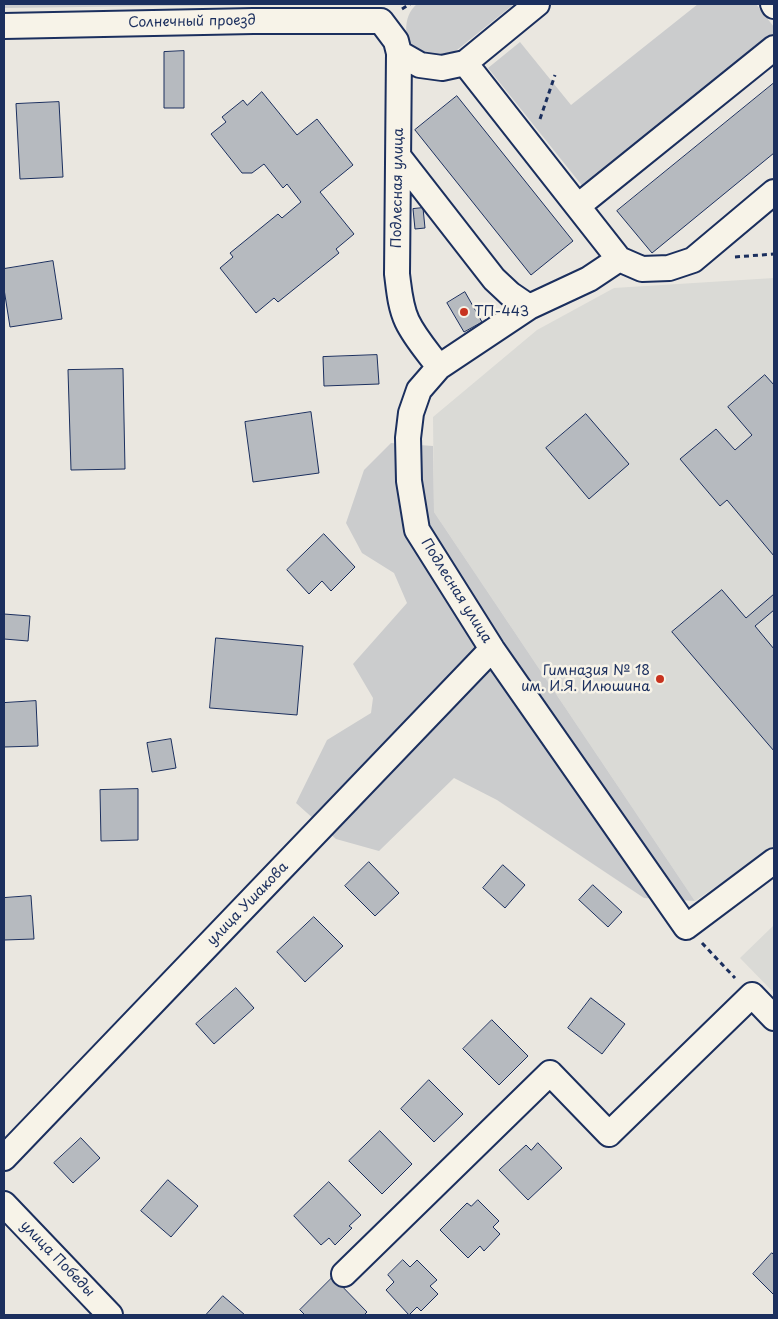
<!DOCTYPE html>
<meta charset="utf-8">
<style>
body{margin:0}
#map{position:relative;width:778px;height:1319px;overflow:hidden;background:#eae7e0;font-family:"Playpen Sans",sans-serif}
canvas{display:block}
.frame{position:absolute;inset:0;border:5px solid #1b2f5e;pointer-events:none}
</style>
<div id="map">
<canvas width="778" height="1319"></canvas>
<div class="frame"></div>
</div>
<script>
const context = document.querySelector('canvas').getContext('2d');
context.lineJoin = 'round';
function paint(path, color) { context.fillStyle = color; context.fill(path, 'evenodd'); }
function trace(path, color, width, dash) { context.strokeStyle = color; context.lineWidth = width; context.lineCap = dash ? 'butt' : 'round'; context.setLineDash(dash || []); context.stroke(path); }
function write(font, color, halo, rows, align = 'center') {
  context.font = font + ' "Playpen Sans",sans-serif'; context.lineWidth = 5; context.setLineDash([]); context.textBaseline = 'middle'; context.strokeStyle = halo; context.fillStyle = color; for (const [text, x, y, turn = 0] of rows) {
    context.save(); context.translate(x, y); context.rotate((+turn || 0) * Math.PI / 180); context.textAlign = isNaN(turn) ? turn : align; if (halo) context.strokeText(text, 0, 0); context.fillText(text, 0, 0); context.restore();
  }
}
const built = new Path2D(`
 M774,278V847L695,901L434,512L433,417L537,330L614,288Z
 M774,925V993L740,958Z`);
const green = new Path2D(`
 M4,4H241L242,5L4,8Z
 M417,4H514L452,54C442,58 431,58 421,54C402,45 402,16 417,4Z
 M698,4H756L774,27V35L584,188L488,68L520,42L571,105Z
 M391,443L433,446L434,512L695,901L644,898L497,800L454,778L379,851L336,839L296,803L327,740L371,713L373,698L353,664L407,603L394,573L362,553L346,523L364,470Z`);
const building = new Path2D(`
 M184,51V108H164V52Z
 M774,83V153L652,253L617,211Z
 M262,92L297,135L317,119L353,165L320,192L354,234L336,249L339,253L278,302L274,298L256,313L220,268L233,257L230,253L278,214L282,218L301,202L287,184L283,188L264,164L252,173H242L211,134L226,122L222,117L243,100L247,105Z
 M457,96L573,241L531,275L415,130Z
 M59,102L63,177L20,179L16,104Z
 M423,208L425,228L415,229L413,209Z
 M53,261L62,319L10,327L4,289V269Z
 M465,292L482,322L464,332L447,303Z
 M377,355L379,384L324,386L323,357Z
 M123,369L125,469L71,470L68,370Z
 M765,375L774,385V556L727,500L720,506L680,459L716,429L735,450L752,435L728,407Z
 M311,412L319,473L253,482L245,422Z
 M586,414L629,464L589,499L546,448Z
 M324,534L355,567L331,591L322,581L309,594L287,570Z
 M722,590L746,618L774,594V610L755,626L774,649V751L672,632Z
 M4,614L30,616L28,641L4,639Z
 M216,638L303,646L297,715L210,708Z
 M36,701L38,746L4,747V703Z
 M171,739L176,768L152,772L147,743Z
 M138,789V840L101,841L100,790Z
 M369,862L399,893L375,916L345,886Z
 M503,865L525,885L505,908L483,888Z
 M593,885L622,912L608,927L579,900Z
 M31,896L34,939L4,940V898Z
 M314,917L343,946L305,982L277,952Z
 M236,988L254,1008L214,1044L196,1024Z
 M591,998L625,1024L602,1054L568,1028Z
 M492,1020L528,1056L499,1085L463,1049Z
 M429,1080L463,1114L434,1142L401,1109Z
 M380,1131L412,1164L382,1194L349,1161Z
 M81,1138L100,1158L73,1183L54,1163Z
 M538,1143L562,1168L528,1200L499,1170L526,1145L531,1150Z
 M168,1180L198,1206L171,1237L141,1211Z
 M329,1182L361,1215L349,1226L352,1228L335,1245L329,1238L321,1245L294,1216Z
 M478,1200L499,1221L493,1227L500,1234L484,1251L480,1246L468,1258L440,1230L467,1203L471,1206Z
 M772,1253L774,1255V1295L753,1274Z
 M403,1260L410,1267L417,1260L437,1280L430,1286L438,1294L421,1311L417,1307L409,1315L386,1290L394,1282L388,1275Z
 M333,1277L367,1312L364,1315H305L300,1310Z
 M223,1296L245,1315H206Z`);
const path = new Path2D(`
 M402,9L410,4
 M540,119L555,75
 M735,257L774,254
 M702,943L735,978`);
const minor = new Path2D(`
 M773,4L774,6
 M4,26L253,21H381L396,41L399,53L397,274C399,289 400,306 407,321C415,338 428,352 439,367L419,390L411,413L408,438L409,481L417,530L492,649L686,927L774,861
 M399,53L420,65L442,68L465,63L537,4
 M465,63L619,259
 M399,157L494,279L510,294L529,307L589,279L619,259L642,269L669,268L693,260L774,192
 M578,206L774,48
 M439,367L529,307
 M4,1158L492,649
 M4,1204L110,1315
 M344,1274L550,1073L609,1134L752,995L774,1018`);
const markers = [
 [464,312,5,"#c8321e"],
 [660,679,5,"#c8321e"]
];
const streetNames = [
 ["Солнечный проезд",192,22,-1],
 ["Подлесная улица",398,188,-89],
 ["Подлесная улица",456,591,58],
 ["улица Ушакова",248,904,-46],
 ["улица Победы",57,1259,46]
];
const poiNames = [
 ["ТП-443",474,312],
 ["Гимназия № 18",650,671,"right"],
 ["им. И.Я. Илюшина",650,687,"right"]
];
paint(built, '#dadad6');
paint(green, '#cbcccd');
paint(building, '#b6babf');
trace(building, '#1b2f5e', 1);
trace(minor, '#1b2f5e', 28);
trace(path, '#1b2f5e', 3, [5, 4]);
trace(minor, '#f7f3e8', 24);
for (const [x, y, r, color] of markers) { const dot = new Path2D(); dot.arc(x, y, r, 0, 2 * Math.PI); context.fillStyle = color; context.fill(dot); trace(dot, '#f7f3e8', 2); }
write('14px', '#1b2f5e', '#f7f3e8', streetNames);
write('14px', '#1b2f5e', '#f7f3e8', poiNames, 'left');
</script>
